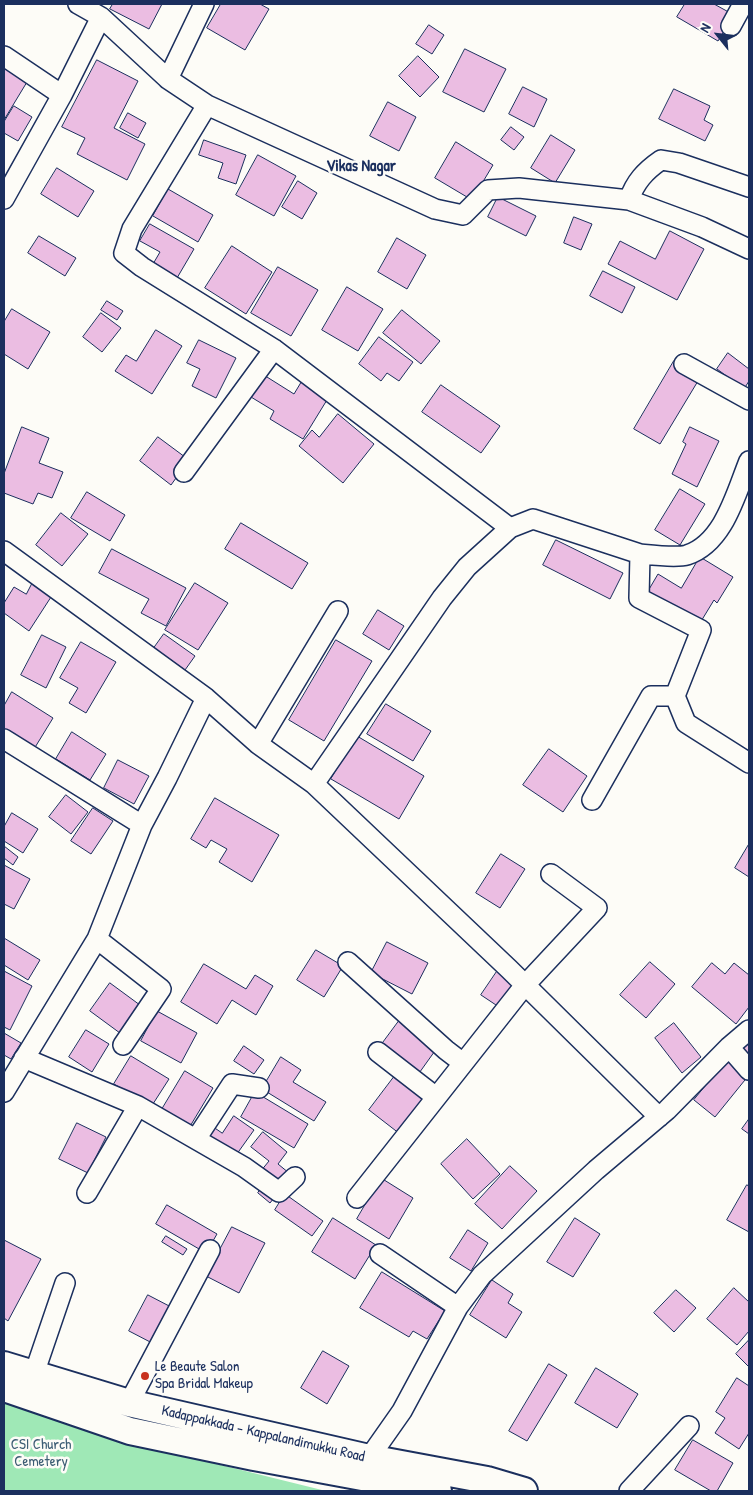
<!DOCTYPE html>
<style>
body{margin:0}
#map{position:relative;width:753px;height:1495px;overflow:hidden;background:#fdfcf7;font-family:"Patrick Hand",sans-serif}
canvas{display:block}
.frame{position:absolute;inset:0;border:5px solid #1b2f5e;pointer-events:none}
.north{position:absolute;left:693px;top:10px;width:50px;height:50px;-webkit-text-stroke:4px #fdfcf7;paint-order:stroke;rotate:299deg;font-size:14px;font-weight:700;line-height:20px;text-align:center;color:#1b2f5e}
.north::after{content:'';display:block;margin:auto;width:18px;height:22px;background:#1b2f5e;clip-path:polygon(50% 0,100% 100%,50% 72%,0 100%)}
</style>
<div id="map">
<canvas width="753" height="1495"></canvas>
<div class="frame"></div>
<div class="north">N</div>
</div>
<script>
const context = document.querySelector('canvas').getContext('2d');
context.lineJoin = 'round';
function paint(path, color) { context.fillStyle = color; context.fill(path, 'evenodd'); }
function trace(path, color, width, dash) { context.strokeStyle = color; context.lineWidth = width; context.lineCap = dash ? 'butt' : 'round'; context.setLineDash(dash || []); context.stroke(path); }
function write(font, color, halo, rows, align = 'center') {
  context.font = font + ' "Patrick Hand",sans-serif'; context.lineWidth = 5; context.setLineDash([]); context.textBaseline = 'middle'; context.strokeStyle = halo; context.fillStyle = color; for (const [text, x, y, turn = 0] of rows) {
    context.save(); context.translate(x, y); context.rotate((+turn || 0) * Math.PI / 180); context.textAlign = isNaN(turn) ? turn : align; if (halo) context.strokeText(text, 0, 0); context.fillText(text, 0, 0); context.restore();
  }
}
const green = new Path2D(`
 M4,1402L120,1440L326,1491H4Z`);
const building = new Path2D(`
 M113,4H162L149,29L110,9Z
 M221,4H260L269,9L245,50L207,28Z
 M685,4H714L734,15L718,41L677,17Z
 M429,25L444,35L432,54L416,44Z
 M465,49L506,69L484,112L443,92Z
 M418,56L439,77L420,97L399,76Z
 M97,60L138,81L114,128L145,144L127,180L77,154L85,138L62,127Z
 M4,61L30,77L4,120Z
 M523,87L547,99L534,127L509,114Z
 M674,89L710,106L704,120L713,125L705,141L659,119Z
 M388,102L416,117L399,151L370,136Z
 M14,106L32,117L18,141L4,133V122Z
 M128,113L146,123L138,138L120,128Z
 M511,127L524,137L514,150L501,140Z
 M551,135L575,150L555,183L531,168Z
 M204,140L246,155L236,184L218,178L223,163L199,155Z
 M456,142L493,165L472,200L435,178Z
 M258,155L296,176L274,216L236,195Z
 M57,168L94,191L78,217L41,194Z
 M298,181L317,193L302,219L282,207Z
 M168,189L213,215L198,242L153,216Z
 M498,197L536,216L526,236L488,217Z
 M574,217L592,224L581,250L564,243Z
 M150,224L194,249L177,278L153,264L160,252L140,241Z
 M670,231L704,249L677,300L608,264L620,241L655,259Z
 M39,236L76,258L65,276L28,253Z
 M397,238L426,255L407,289L378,272Z
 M232,246L272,272L246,314L205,288Z
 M278,267L318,290L291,336L251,313Z
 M603,271L635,287L622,313L590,296Z
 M347,287L383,309L358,351L322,330Z
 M107,301L123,311L117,320L101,310Z
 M12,309L50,332L28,369L4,354V322Z
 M402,310L440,341L421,364L383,333Z
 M101,313L121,328L102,352L83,337Z
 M156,330L182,346L152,394L115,371L126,355L136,361Z
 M379,337L413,362L399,381L387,373L381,381L359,364Z
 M199,340L236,358L216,398L192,386L200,369L187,363Z
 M728,353L749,369V381L744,389L717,369Z
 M674,361L701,376L660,444L634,429Z
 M259,372L294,394L303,379L330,395L303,439L270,419L274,411L246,394Z
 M441,385L500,426L481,453L422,412Z
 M338,414L374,444L343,483L299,446L312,430L319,437Z
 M22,427L49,438L39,463L63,472L52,498L38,493L33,504L4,493V474Z
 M690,427L719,441L697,487L672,474L686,444L683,442Z
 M158,437L189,460L171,485L140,461Z
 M680,489L705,504L680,545L655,530Z
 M87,492L125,515L110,541L71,518Z
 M61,513L88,534L62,566L36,545Z
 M241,523L308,563L292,589L225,549Z
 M556,540L623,573L610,599L543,565Z
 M112,549L186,588L166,626L141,613L149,599L99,573Z
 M700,557L733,577L717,603L714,600L700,623L648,591L658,574L681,588Z
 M195,583L228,603L198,650L165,630Z
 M32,584L51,597L29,631L4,613V603L14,587L26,594Z
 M378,610L404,626L389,650L363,634Z
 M164,634L195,656L185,670L154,648Z
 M42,635L66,647L46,688L21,675Z
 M336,640L372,661L324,741L289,720Z
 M81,642L116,662L86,713L69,703L78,688L60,678Z
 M12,692L53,718L34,749L4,730V706Z
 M386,704L431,731L413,761L367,734Z
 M72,732L106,754L90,780L56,759Z
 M357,736L424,776L399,819L331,779Z
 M549,749L587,776L563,812L523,785Z
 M118,760L149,776L134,804L104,788Z
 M66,795L88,812L71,834L49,817Z
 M215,798L279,835L252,882L219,862L227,849L211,840L206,848L191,839Z
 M93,808L113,821L91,854L71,841Z
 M12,813L38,829L23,853L4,841V827Z
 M749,844V877L735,868Z
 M4,846L18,857L13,865L4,858Z
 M501,854L525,869L500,908L476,893Z
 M4,865L30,879L14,909L4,904Z
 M4,938L40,960L28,980L4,965Z
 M387,942L428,963L412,994L371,973Z
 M316,950L343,966L324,997L297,980Z
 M650,962L675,984L646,1018L620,995Z
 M712,963L725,974L734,963L749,975V1007L736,1024L692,987Z
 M204,964L246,989L255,975L273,986L256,1015L232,1000L217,1024L181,1002Z
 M500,967L521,981L502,1009L481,995Z
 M4,971L32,986L10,1030L4,1027Z
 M110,983L144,1008L124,1036L90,1011Z
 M157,1011L197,1033L181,1063L141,1041Z
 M399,1021L437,1048L417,1076L379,1048Z
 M674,1023L701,1057L682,1073L655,1038Z
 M86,1030L109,1044L92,1072L69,1057Z
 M4,1033L21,1043L11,1059L4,1055Z
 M749,1043V1056L743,1048Z
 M244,1046L264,1060L254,1074L234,1061Z
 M131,1056L169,1079L151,1107L114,1084Z
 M281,1057L301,1070L293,1082L326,1102L314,1121L262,1089Z
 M729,1058L749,1075L715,1117L694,1100Z
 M185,1071L213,1088L189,1128L161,1111Z
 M394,1077L426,1100L400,1134L369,1110Z
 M255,1092L308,1124L294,1148L241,1117Z
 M234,1116L254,1130L234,1158L201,1135L209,1124L222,1133Z
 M749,1119V1134L742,1129Z
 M77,1123L106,1137L88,1173L59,1159Z
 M263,1132L287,1152L278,1164L289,1173L278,1187L260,1172L269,1161L251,1147Z
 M467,1139L500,1174L473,1199L441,1164Z
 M510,1166L537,1191L502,1229L475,1204Z
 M381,1178L413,1198L389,1239L357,1219Z
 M264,1184L277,1194L270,1203L258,1193Z
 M747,1185L749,1186V1232L727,1220Z
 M285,1194L323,1221L312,1236L275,1210Z
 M167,1205L217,1234L206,1253L156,1224Z
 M333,1218L376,1245L355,1279L312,1252Z
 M575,1218L600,1234L573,1277L547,1262Z
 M232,1227L265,1243L239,1293L206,1276Z
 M468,1230L488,1243L471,1271L450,1258Z
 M166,1236L187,1249L183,1255L162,1242Z
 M4,1240L41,1259L8,1321L4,1318Z
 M382,1272L445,1311L427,1339L413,1331L409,1337L360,1308Z
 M492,1280L513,1294L508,1303L522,1312L506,1338L470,1315Z
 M734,1288L749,1302V1331L737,1345L707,1319Z
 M676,1290L696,1308L674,1332L654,1313Z
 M148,1295L173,1308L154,1344L129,1331Z
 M749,1340V1367L736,1354Z
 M323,1351L349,1366L327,1404L301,1388Z
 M549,1364L567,1375L527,1441L509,1431Z
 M596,1368L638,1394L617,1428L575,1403Z
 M737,1378L749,1386V1433L739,1449L715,1433L725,1418L716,1412Z
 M693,1440L733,1463L717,1491H711L675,1470Z`);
const minor = new Path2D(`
 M78,4L101,17L168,79L207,105L435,209L463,215L488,190L519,188L629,200L702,227L749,249
 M731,26L743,4
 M4,56L62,95
 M168,79L204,4
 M207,105L132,229L124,253L142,267L274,349L510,528
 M4,199L62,95L101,17
 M629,200C635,182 645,171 661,160L679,163L749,187
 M684,364L749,400
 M184,472L274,349
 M4,551L206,698L258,744L314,784L509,969L659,1117
 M640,554L639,598L701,630L675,696L686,723L749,763
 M4,739L142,825
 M258,744L338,611
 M314,784L442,598L467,567L510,528L533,519L640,554C651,555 677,558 687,555C724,543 736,493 749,461
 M592,800L651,696H675
 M97,939L161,989L123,1045
 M348,962L446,1050L463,1063
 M729,1047L749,1070
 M378,1052L436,1097
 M24,1058L138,1106L244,1167L279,1192L295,1177
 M4,1092L97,939L142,825L167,778L206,698
 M196,1139L232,1084L259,1088
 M87,1193L138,1106
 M357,1198L525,985L597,908L551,874
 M380,1254L458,1307
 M34,1374L65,1283
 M129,1403L210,1250
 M369,1458L402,1411L458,1307L482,1275L596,1170L667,1110L729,1047L749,1030
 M629,1491L689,1426`);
const secondary = new Path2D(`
 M4,1365L129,1403L369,1458L487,1480L524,1491
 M4,1388L130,1431L254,1457L438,1491`);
const markers = [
 [145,1376,5,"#c8321e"]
];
const poiNames = [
 ["Le Beaute Salon",155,1367],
 ["Spa Bridal Makeup",155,1384]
];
const streetNames = [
 ["Kadappakkada - Kappalandimukku Road",263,1434,13]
];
const parkNames = [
 ["CSI Church",41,1445],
 ["Cemetery",41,1462]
];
const neighbourhoodNames = [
 ["Vikas Nagar",361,167]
];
paint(green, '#9fe8b6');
paint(building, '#ebbde2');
trace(building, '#1b2f5e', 1);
trace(minor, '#1b2f5e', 22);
trace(secondary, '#1b2f5e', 30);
trace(minor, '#fdfcf7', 19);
trace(secondary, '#fdfcf7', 26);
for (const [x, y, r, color] of markers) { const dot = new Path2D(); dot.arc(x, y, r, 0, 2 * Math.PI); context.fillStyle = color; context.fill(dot); trace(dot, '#fdfcf7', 2); }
write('15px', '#1b2f5e', '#fdfcf7', poiNames, 'left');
write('15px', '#1b2f5e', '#fdfcf7', streetNames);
write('15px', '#3c5d74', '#fdfcf7', parkNames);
write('bold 16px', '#1b2f5e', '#fdfcf7', neighbourhoodNames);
</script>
